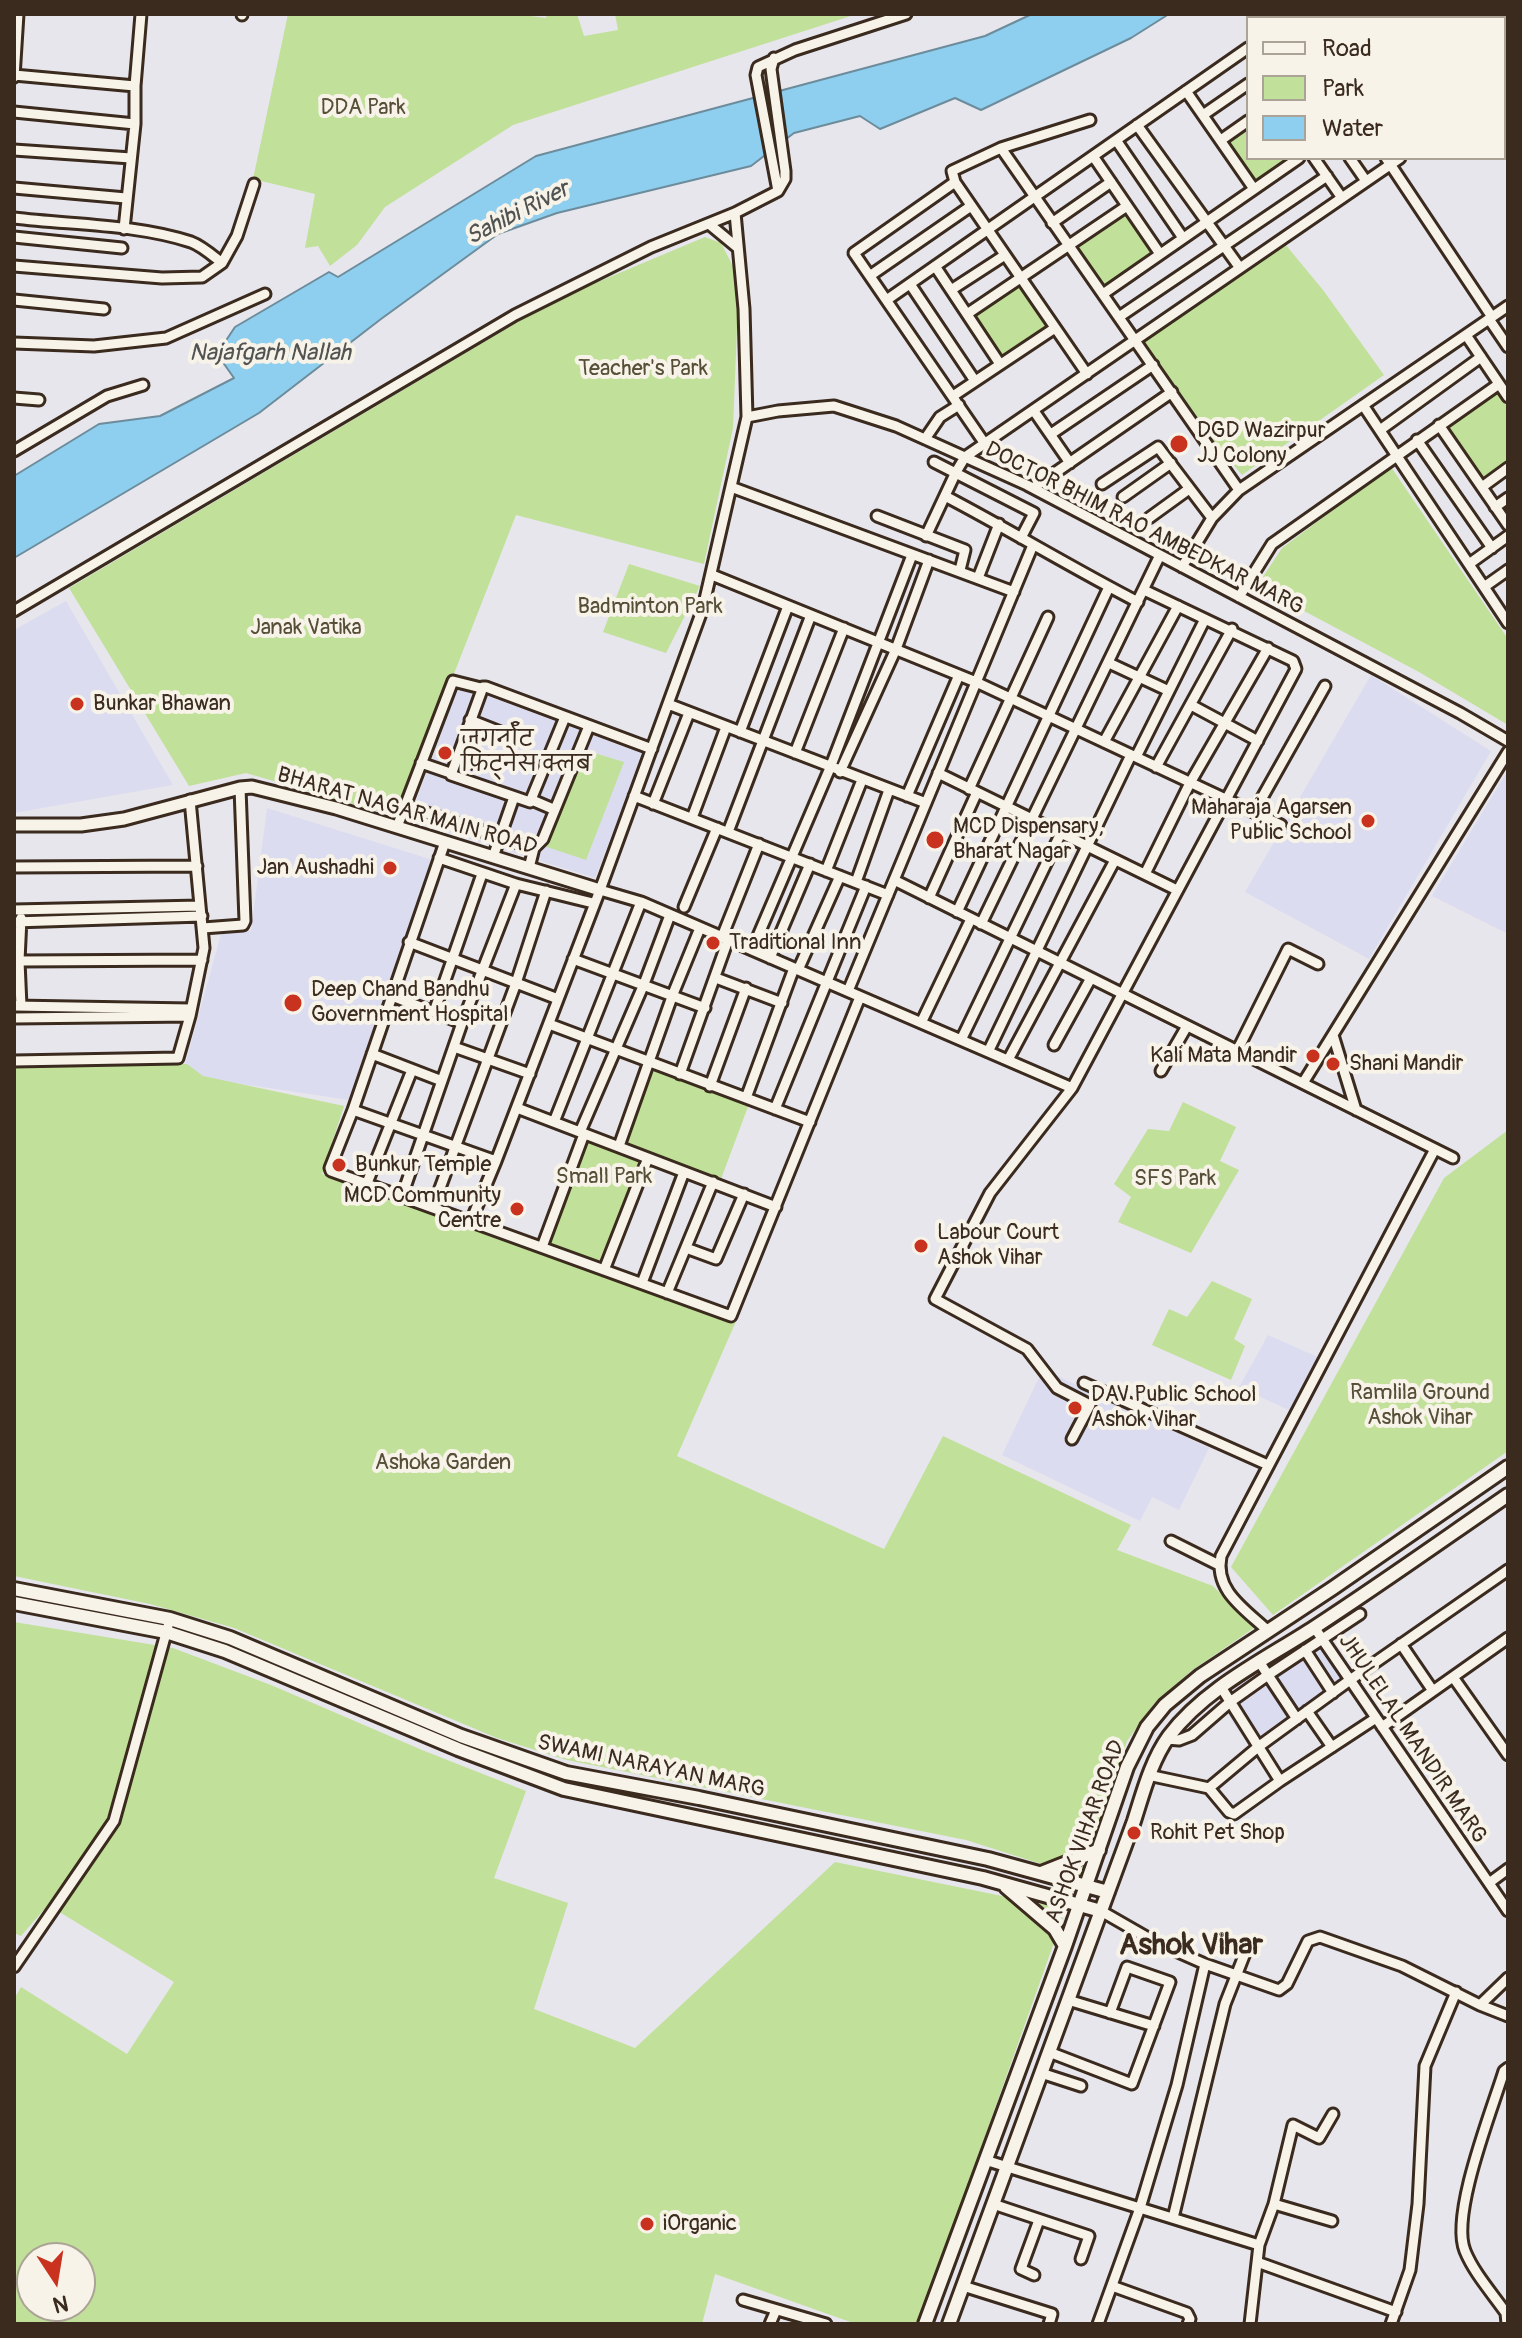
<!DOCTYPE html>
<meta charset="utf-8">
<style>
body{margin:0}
#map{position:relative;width:1522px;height:2338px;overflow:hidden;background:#e7e6ed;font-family:Pangolin,sans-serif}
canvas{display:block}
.frame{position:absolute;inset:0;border:16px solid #3b2a1e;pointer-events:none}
.legend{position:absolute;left:1246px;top:16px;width:260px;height:144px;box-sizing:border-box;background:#f7f3e8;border:2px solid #aca397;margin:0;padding:10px 14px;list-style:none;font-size:24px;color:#3b2a1e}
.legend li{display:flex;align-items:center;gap:16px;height:40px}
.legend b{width:40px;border:2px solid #aca397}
.north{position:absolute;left:16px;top:2242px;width:80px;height:80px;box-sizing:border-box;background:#f7f3e8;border:2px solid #aca397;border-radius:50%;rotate:168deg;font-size:22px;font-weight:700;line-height:32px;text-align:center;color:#3b2a1e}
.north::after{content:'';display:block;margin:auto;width:28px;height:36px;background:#c8321e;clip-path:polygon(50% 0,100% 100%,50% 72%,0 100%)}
</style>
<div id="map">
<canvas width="1522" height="2338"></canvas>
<div class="frame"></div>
<ul class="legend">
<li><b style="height:10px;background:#f7f3e8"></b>Road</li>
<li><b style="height:22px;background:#c1e099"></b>Park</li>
<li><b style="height:22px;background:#8eceef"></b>Water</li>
</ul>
<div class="north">N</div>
</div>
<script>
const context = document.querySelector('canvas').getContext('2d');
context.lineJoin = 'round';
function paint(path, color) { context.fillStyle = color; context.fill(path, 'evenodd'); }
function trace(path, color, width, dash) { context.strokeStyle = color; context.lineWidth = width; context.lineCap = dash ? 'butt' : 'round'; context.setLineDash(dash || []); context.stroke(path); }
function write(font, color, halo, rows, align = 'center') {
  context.font = font + ' Pangolin,"Playpen Sans Deva",sans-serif'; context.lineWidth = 8; context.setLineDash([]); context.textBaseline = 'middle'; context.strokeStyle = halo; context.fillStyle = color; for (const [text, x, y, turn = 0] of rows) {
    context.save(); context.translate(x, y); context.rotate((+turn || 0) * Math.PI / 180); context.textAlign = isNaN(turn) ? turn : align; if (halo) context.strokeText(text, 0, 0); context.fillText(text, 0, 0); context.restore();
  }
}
const built = new Path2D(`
 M66,601L173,785L14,813V630Z
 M1371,675L1491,751L1369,959L1245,892Z
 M459,685L644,754L595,878L409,820Z
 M1508,770V934L1432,896Z
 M267,808L436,861L349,1100L182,1075L223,927L251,931Z
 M1268,1335L1320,1358L1291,1411L1239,1387Z
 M1043,1369L1209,1448L1179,1510L1152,1497L1140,1521L1002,1455Z
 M1314,1636L1344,1682L1249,1746L1217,1698Z`);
const green = new Path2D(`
 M288,14H515L546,18L547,14H577L584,36L618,30L615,14H857L513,125L385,207L357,245L330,266L318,246L305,248L315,194L253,179Z
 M1248,123V158H1293L1255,184L1224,140Z
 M1124,210L1155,254L1105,290L1073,245Z
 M705,237L721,243L739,278L733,428L704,564L516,515L398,817L246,773L189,786L69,588L555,300Z
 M1285,244L1323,290L1384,375L1242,475L1219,448L1144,341Z
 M1020,281L1052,325L1001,361L970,317Z
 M1499,392L1508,405V461L1483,478L1448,426Z
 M1391,467L1508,639V725L1419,672L1257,586L1282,548Z
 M629,564L700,586L666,653L603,632Z
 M578,748L624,762L586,860L541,845Z
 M187,1064L203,1076L344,1106L322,1174L737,1319L677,1456L884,1549L943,1436L1131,1525L1117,1550L1213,1586L1254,1628L1191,1671L1153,1705L1127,1741L1082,1877L966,1840L567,1760L497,1738L234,1628L150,1604L14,1576V1067Z
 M654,1069L749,1104L721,1179L626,1143Z
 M1183,1102L1236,1127L1220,1161L1239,1170L1191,1253L1118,1222L1131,1197L1114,1184L1148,1129L1169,1131Z
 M1508,1130V1451L1273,1615L1231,1567L1444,1178Z
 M588,1141L641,1160L599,1262L548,1244Z
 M1212,1281L1252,1299L1234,1339L1245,1346L1231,1380L1152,1345L1169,1309L1187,1317Z
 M14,1622L173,1648L271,1685L422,1750L526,1791L494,1878L568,1903L534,2009L635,2048L835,1862L1066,1909L918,2324H856L715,2274L702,2324H14V1999L21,1987L127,2054L174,1982L48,1905L21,1936L14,1933ZM32,2258H80V2306H32Z`);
const water = new Path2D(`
 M1032,14H1169L1131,38L981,110L955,98L880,129L860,116L794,133L751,166L557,213L498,234L381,319L259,413L14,558V476L99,424L160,416L234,378L217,354L235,327L329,272L338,277L536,156L985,36Z`);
const minor = new Path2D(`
 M1368,14L1371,18
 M1404,14L1407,18
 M1443,14L1446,18
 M1484,14L1487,18
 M242,15V14
 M1291,18L1297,14
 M1344,18L1349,14
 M1504,44L1508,50
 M14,75L135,86
 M14,77L18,14
 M1504,86L1508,83
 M1186,91L1254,189
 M1504,103L1508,109
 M14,112L135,124
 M1203,115L1248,84
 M1137,125L1240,268
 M1116,140L1183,238
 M1221,140L1248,121
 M1001,148L1239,490
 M14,150L131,158
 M1093,156L1160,254
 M1314,158L1342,198
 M1350,158L1366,181
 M1386,158L1492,317
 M955,182L952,171L1001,148L1090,120
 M14,188L126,198
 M778,191L756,75L758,67L795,50L906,14
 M14,218C72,225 136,224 191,242C202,246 213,256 222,263
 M1052,223L1111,182
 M709,224L738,248
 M124,229L135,124V86L141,14
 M14,237L122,248
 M14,266L162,278L202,277L222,263L237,236L254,184
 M935,266L1000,364
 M871,275L971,206
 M910,284L975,381
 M951,290L1005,255
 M1103,294L1299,158
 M888,299L1248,48
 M14,300L104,309
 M967,314L1127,206
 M1119,317L1327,176
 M1489,319L1508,347
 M1466,335L1508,397
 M14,343L94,346L166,338L265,294
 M953,396L1055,328
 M14,398L39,400
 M1363,405L1508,623
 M1034,411L1070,463
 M747,417L778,411L834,406L896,426L1027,485L1460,713L1508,741
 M1439,425L1508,525
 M1380,430L1481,357
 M1051,434L1153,365
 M925,439L940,417L959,405
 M1417,440L1492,548
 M985,444L854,253L955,182L1087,374
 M14,451L107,396L143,385
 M934,462L1034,513L1021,538
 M1102,484L1158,447L1212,518
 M731,487L1014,592
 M1482,487L1508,468
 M1033,488L1172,392
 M945,496C1010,530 1072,568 1138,602
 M1123,497L1171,463
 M1495,507L1508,498
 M877,516L965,550L960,570
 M1149,518L1189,489
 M926,536L956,472L965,457L1400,158
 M1469,564L1508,536
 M1182,567L1212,518L1239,490L1508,306
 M712,575L976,682L1281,825
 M978,578L999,524
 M1484,587L1508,570
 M1239,597L1272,544L1499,384
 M14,611L515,315L651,247L735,213L778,191L785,179V171L771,69L774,58
 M1109,663L1169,691
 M668,704L926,803
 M1191,705L1258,741
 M565,717L530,802L451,775L483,687H486L652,749
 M470,720L523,741
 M740,732L788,606
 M1104,742L1178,606
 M795,753L844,628
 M1136,757L1205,619
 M421,763L450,773
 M1156,767L1232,629
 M840,772L896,649L929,560
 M938,773L1177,890
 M969,789L1048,617
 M634,796L888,895
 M907,796L959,675
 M532,800L553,809
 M653,804L689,713
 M405,806L534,848
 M1254,812L1325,686
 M692,818L726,727
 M397,827L453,681L481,688
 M728,832L811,615
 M445,842L353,1110L330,1168L331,1171L731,1316L860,997
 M493,857L514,797
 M439,858L516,884L593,903
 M14,867L197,866
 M529,868L534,848L543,839L589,726
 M826,871L862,780
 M1145,874L1190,783L1268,648
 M894,880L1453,1158
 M856,882L889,790
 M600,890L641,902L1072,1088
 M929,898L977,792
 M684,907L717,828
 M14,910L200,906
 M957,912L1109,587
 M14,922L202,916
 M981,924L1160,555
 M203,928L243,925L245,921L240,788
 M722,937L759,844
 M409,942L558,999
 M752,950L830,768L912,555
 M770,958L810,864
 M573,959L705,1008
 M19,961L202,960
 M798,970L840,876
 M716,978L782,1003
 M848,991L1033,545
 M392,996L462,1023
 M14,1006L191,1009
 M21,1006L19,961L21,918
 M434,1012L482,874
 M14,1018L190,1016
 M921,1023L971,919
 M549,1024L810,1122
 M1333,1035L1356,1110
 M961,1040L1061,833
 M1054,1045L1091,978
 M454,1047L530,1074
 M1237,1051L1288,949L1318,964
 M988,1052L1131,755
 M372,1054L442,1081
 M1008,1060L1115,860
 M14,1061L178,1058L190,1016L204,948L190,800
 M1161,1071L1187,1026
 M680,1074L728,940
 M1303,1083L1508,752
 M710,1086L746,988
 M746,1098L794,968
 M517,1108L776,1207
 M775,1109L866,886
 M353,1110L496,1161
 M554,1122L641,902
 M580,1132L644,984L670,915
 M619,1146L673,994L700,928
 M367,1183L412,1070
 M402,1196L462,1023L516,884
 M433,1207L516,983L546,891
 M471,1221L496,1161L600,890L703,608L747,417L744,309L735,213
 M542,1247L584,1134
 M686,1248L716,1259L744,1194
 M604,1270L648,1158
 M642,1283L684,1172
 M667,1293L713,1182
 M1084,1383L1268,1465
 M1072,1439L1090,1405L1057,1388L1027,1349L935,1299L990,1193L1072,1088L1296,669L1293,661L1144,590
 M1171,1541L1219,1565
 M1314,1627L1508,1911
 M1268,1631C1245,1609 1214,1591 1221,1556L1435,1149
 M1401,1644L1433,1691
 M1305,1650L1333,1693
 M1260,1663L1297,1719
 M1453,1677L1508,1755
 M1221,1687L1280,1781L1376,1718
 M1307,1711L1332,1747
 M1382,1727L1508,1638
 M1166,1739L1179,1740L1192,1735L1230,1702L1268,1675L1360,1614
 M1148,1775L1209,1788
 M1280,1781L1234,1814L1229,1812L1209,1788L1258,1747L1350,1680L1508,1570
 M1489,1883L1508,1869
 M1101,1911L1155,1942L1205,1964L1279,1990L1287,1984L1308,1941L1320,1937L1402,1966L1480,2005L1508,2016
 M14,1967L114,1821L168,1626
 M1068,2000L1154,2026
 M1480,2005L1508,1978
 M1049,2052L1132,2084L1170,1982L1127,1967L1110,2013
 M1041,2073L1081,2086
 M985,2160L1259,2245
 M993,2204L1089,2236L1081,2259
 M1274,2204L1332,2221
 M1173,2218L1225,2004L1249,1943
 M1257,2262L1396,2312
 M1034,2275L1021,2269L1039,2220
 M963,2286L1052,2314L1049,2324
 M1112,2286L1187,2313L1190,2319L1188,2324
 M743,2300L826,2324
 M770,2324L776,2310
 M1098,2324L1140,2208L1177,2085L1205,1964
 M1250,2324L1259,2245L1274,2204L1293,2125L1319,2138L1333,2114
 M1391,2324L1410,2270L1418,2204L1425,2066L1456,1992
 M1507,2324L1506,2313C1492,2293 1474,2273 1465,2251C1450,2215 1492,2110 1504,2071L1508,2068`);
const tertiary = new Path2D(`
 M14,825H81L124,819L240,788L252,787L336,808L600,890`);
const secondary = new Path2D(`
 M14,1589L170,1619L230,1638L461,1736L566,1773L699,1798L988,1859L1108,1892
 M14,1603L166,1632L225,1651L458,1749L564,1789L983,1878L1101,1911
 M1041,1873L1099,1850
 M1006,1887L1055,1929L1065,1946
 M925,2324L1065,1946L1127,1767L1147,1727L1165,1705L1200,1676L1333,1588L1508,1467
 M949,2324L1134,1821C1143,1793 1151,1761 1169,1736C1205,1688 1266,1659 1315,1627C1381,1584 1444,1539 1508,1495`);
const markers = [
 [1179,444,10,"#c8321e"],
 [77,704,8,"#c8321e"],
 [445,753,8,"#c8321e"],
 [1368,821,8,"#c8321e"],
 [935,840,10,"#c8321e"],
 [390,868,8,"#c8321e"],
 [713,943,8,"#c8321e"],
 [293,1003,10,"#c8321e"],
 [1313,1056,8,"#c8321e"],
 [1333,1064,8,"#c8321e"],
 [339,1165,8,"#c8321e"],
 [517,1209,8,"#c8321e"],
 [921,1246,8,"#c8321e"],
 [1075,1408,8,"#c8321e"],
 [1134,1833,8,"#c8321e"],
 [647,2224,8,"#c8321e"]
];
const parkNames = [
 ["DDA Park",363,108],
 ["Teacher's Park",643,369],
 ["Badminton Park",650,607],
 ["Janak Vatika",306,628],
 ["Small Park",604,1177],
 ["SFS Park",1175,1179],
 ["Ramlila Ground",1420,1393],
 ["Ashok Vihar",1420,1418],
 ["Ashoka Garden",443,1463]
];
const poiNames = [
 ["DGD Wazirpur",1197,431],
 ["JJ Colony",1197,456],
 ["Bunkar Bhawan",93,704],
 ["जगर्नॉट",461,740],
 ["फ़िट्नेस क्लब",461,765],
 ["Maharaja Agarsen",1352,808,"right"],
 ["Public School",1352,833,"right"],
 ["MCD Dispensary,",953,827],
 ["Bharat Nagar",953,852],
 ["Jan Aushadhi",374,868,"right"],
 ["Traditional Inn",729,943],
 ["Deep Chand Bandhu",311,990],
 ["Government Hospital",311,1015],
 ["Kali Mata Mandir",1297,1056,"right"],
 ["Shani Mandir",1349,1064],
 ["Bunkur Temple",355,1165],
 ["MCD Community",501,1196,"right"],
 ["Centre",501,1221,"right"],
 ["Labour Court",937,1233],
 ["Ashok Vihar",937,1258],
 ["DAV Public School",1091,1395],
 ["Ashok Vihar",1091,1420],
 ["Rohit Pet Shop",1150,1833],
 ["iOrganic",663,2224]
];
const streetNames = [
 ["DOCTOR BHIM RAO AMBEDKAR MARG",1144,529,27],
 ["BHARAT NAGAR MAIN ROAD",407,812,16],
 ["JHULELAL MANDIR MARG",1412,1739,56],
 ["SWAMI NARAYAN MARG",651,1767,12],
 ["ASHOK VIHAR ROAD",1086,1832,-70]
];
const waterNames = [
 ["Sahibi River",518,214,-27],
 ["Najafgarh Nallah",270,354]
];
const districtNames = [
 ["Ashok Vihar",1191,1946]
];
paint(built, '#dcdcf0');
paint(green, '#c1e099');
paint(water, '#8eceef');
trace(water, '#6d8c9b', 2);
trace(minor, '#3b2a1e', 15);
trace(tertiary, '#3b2a1e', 17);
trace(secondary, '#3b2a1e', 18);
trace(minor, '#f7f3e8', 9);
trace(tertiary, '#f7f3e8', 11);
trace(secondary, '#f7f3e8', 12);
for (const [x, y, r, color] of markers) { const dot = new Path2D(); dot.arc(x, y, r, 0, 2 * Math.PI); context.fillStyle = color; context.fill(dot); trace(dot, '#f7f3e8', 3); }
write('22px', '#564e37', '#f7f3e8', parkNames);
write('22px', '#3b2a1e', '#f7f3e8', poiNames, 'left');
write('22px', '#3b2a1e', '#f7f3e8', streetNames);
write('italic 24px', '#505352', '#f7f3e8', waterNames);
write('bold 30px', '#3b2a1e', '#f7f3e8', districtNames);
</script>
